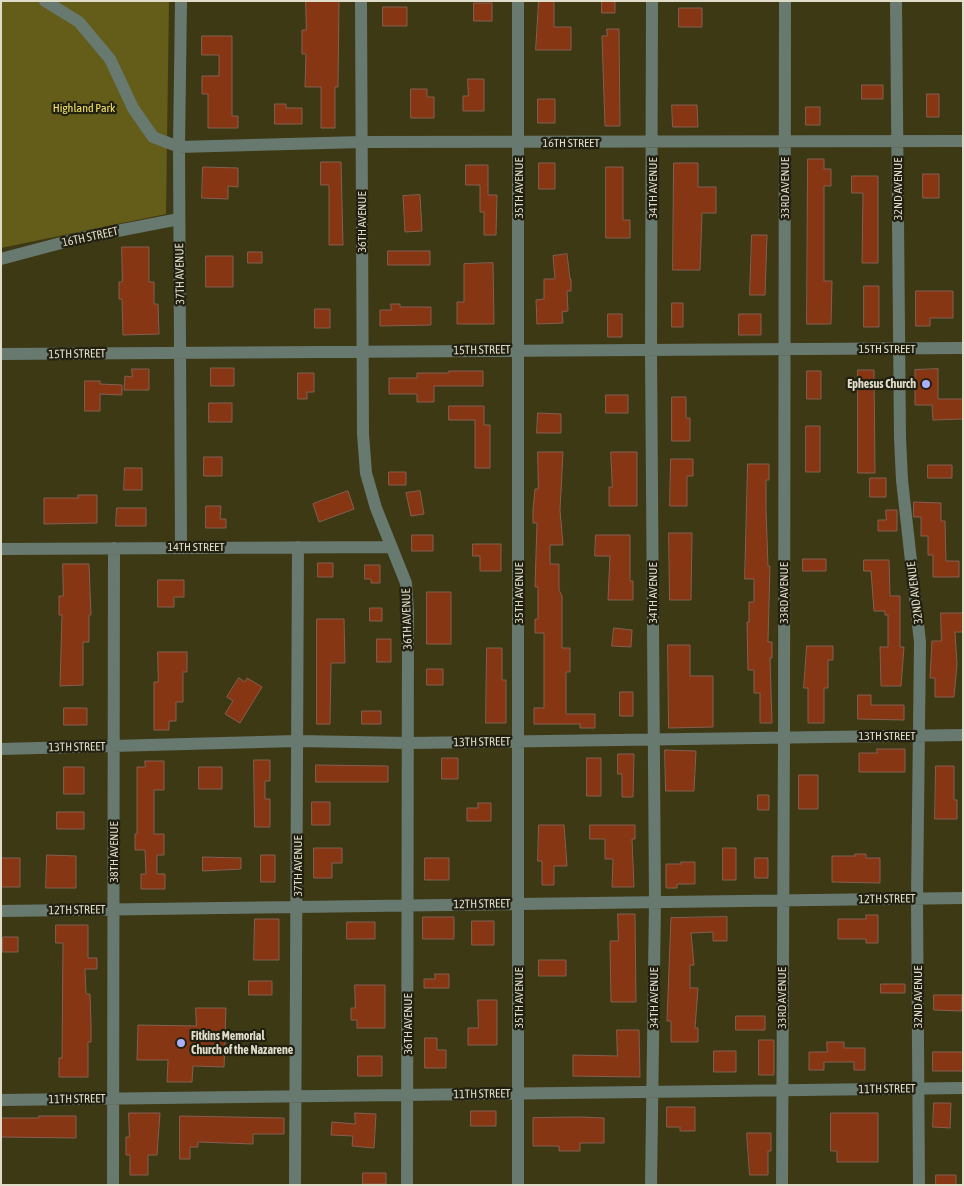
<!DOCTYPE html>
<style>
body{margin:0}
#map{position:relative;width:964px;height:1186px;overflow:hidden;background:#3e3915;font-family:"Asap Condensed",sans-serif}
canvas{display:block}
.frame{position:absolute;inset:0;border:2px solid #dfddc9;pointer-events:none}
</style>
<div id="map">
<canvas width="964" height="1186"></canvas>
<div class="frame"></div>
</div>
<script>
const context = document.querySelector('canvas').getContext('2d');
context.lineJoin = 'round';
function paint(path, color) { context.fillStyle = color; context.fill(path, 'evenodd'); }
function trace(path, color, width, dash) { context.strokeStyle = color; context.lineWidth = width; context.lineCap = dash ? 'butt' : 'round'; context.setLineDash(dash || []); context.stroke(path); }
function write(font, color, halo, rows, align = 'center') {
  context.font = font + ' "Asap Condensed",sans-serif'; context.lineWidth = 4.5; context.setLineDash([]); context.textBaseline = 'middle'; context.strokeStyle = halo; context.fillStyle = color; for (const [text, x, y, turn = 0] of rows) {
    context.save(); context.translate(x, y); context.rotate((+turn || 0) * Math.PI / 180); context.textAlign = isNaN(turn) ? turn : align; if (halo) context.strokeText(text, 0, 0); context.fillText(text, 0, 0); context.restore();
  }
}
const green = new Path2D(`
 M1,1H169L166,214L1,248Z`);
const building = new Path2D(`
 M306,1H339L338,87H335V128H321V87H305L306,54H302V30H306Z
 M539,1H554V27H571V50H536Z
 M602,1H615V13H602Z
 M474,3H492V21H474Z
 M383,7H407V26H383Z
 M679,8H702V27H679Z
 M607,29H619L620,126H605L602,36H607Z
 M202,36H232V116H238V128H208V94H202V76H219V55H202Z
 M468,79H484V111H463V96H468Z
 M862,85H883V99H862Z
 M411,89H427V97H434V118H411Z
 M927,94H939V117H927Z
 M538,99H555V123H538Z
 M275,104H286V108H302V124H275Z
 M672,105H697L698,127H673Z
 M806,107H820V125H806Z
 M808,159H824V169H831V186H824V281H832L831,324H807Z
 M321,162H341L343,245H329V185H321Z
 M539,163H555V189H539Z
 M674,163H698V187H716V213H702L700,270H673Z
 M466,165H488V195H497L496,235H484V212H480V185H466Z
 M203,167L238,168V187L228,186V199L202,198Z
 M606,167H623V220H630V238H606Z
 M923,174H939V198H923Z
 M852,176H878V263H862L863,193H852Z
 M420,195L422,231L405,232L403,196Z
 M752,235H767L765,295H750Z
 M122,247H149V282H154V304H158L159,334L123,335L122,299H119V282H122Z
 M388,251H430V265H388Z
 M248,252H262V263H248Z
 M567,254L570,279H571V291H567L568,311L562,312L563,323L537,324L536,300L544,299V279H555L553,256Z
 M206,256H233V287H206Z
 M493,263L494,324H457V302H464V264Z
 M864,286H879V327H864Z
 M916,291H953V318H930V326H916Z
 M672,303H683V327H672Z
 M391,304H400V307H431V325L380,326V310H391Z
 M315,309H330V328H315Z
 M608,314H622V337H608Z
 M739,314H761V335H739Z
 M211,368H234V386H211Z
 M132,369H149V390H124L125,376L132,377Z
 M938,369V399H963V419L933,420L932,405H915V370Z
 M858,370H874L875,473H858Z
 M449,371H483V386H434V402H417V394H389V378H417V373H449Z
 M807,371H821V399H807Z
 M298,373H314V392H307V399H298Z
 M85,381H100V384L122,385V395L100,394V411H85Z
 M606,395H628V413H606Z
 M672,397H686V418H690V441H672Z
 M209,403H232V422H209Z
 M449,406H484V425H490V468H475V420H449Z
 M538,413L561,414V433H537Z
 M806,426H820V472H806Z
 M538,452H563L560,510L563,545H550V564H559V590L562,596V648H570V672H566V714H595V728H580V724H534V708H544V633H535V619H538V587H535L537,523H533V510L535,489H538Z
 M611,452H637V506H609V487H612Z
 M204,457H222V476H204Z
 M671,459H693V476H687V506H670Z
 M748,464H769V480H766V510L768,566H770L768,642H772V658H770L772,723H760V693H754V670H748L747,622H749V602H754V579H745Z
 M928,465H952V478H928Z
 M125,468H142V490H124Z
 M389,472H406V485H389Z
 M870,478H886V497H870Z
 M348,491L354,509L319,522L313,504Z
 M420,491L424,514L411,516L406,493Z
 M78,495H97V523L44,524V498H78Z
 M914,502L941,503V521H945L946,561H959V577H933V555H928V536H921V517H914Z
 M206,506H221L220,519H226V528H206Z
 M117,508H146V526H116Z
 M886,510H897V531H878V520H886Z
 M669,533H692L691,600H670Z
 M412,535H433V551H412Z
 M596,535H630V581H633V600H608L610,556H595Z
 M473,544H501V571H480V556H473Z
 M803,559H826V571H803Z
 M864,560H889L890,596H900V647H904L901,686H881L880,647H888V615H885V611H874L871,571H864Z
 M318,563H333V577H318Z
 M63,564H89L91,615H89V642H83V685L60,686L62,615H59V596H63Z
 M365,565H380V583H371V579H365Z
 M158,580H184V597H174V607H158Z
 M427,592H451V644H427Z
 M370,608H382V621H370Z
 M941,613H963V632H955L957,664L954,697H935V678H930L932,641H941Z
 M317,619H344L345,663H331L330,724H317Z
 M614,628L632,630L631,647L612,646Z
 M377,639H391V662H377Z
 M668,645H690V676H713V727L669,728Z
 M807,646H833V660H828V688H824V723H808V688H804Z
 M487,648H502V680H506V723H486Z
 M158,652H187V672H183V702H176V721H169V730H154V682H158Z
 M427,669H443V685H427Z
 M239,678L245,682L247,678L262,687L240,723L225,714L233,701L227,697Z
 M620,692H633V716H620Z
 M858,695H871V705H904V720L858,719Z
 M64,708H87V725H64Z
 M362,711H381V724H362Z
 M877,749H905V772H859V753H877Z
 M665,750L696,751L694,791H666Z
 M618,754H634L633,797H622V774H618Z
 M442,758H458V779H442Z
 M587,758H601V796H587Z
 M254,760H270V781H265V799H270V827H255Z
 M145,761H164V790H154V834H164V855H157V874H165V889H141V874H146L145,850H135V834H137V767H145Z
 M316,765L388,766V782H316Z
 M936,766H954V800H957V819H935Z
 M64,767H84V794H64Z
 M199,767H222V789H199Z
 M799,775H818V809H799Z
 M758,795H769V810H758Z
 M312,802H330V825H312Z
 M478,803H491V821H467V808H478Z
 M57,812H84V829H57Z
 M539,825H564L567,866H554V885H542V861H538Z
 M590,825H635V839H632L634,887H612L613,859H605V839H590Z
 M314,848H342V863H332V878H314Z
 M723,848H736V880H723Z
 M855,854H866V858H880V883L832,882V856H855Z
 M47,855L76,856V888H46Z
 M261,855H275V882H261Z
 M203,857L241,858V869L203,871Z
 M1,858H20V887H1Z
 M425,858H449V880H425Z
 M755,858H768V878H755Z
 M681,862H695V884H677V888H666V864H681Z
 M618,914H635L636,1002H611L610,941H618Z
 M866,915H878V943H866V939H838V919H866Z
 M423,917H454V939H423Z
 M727,917V941H713V932L691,933L694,965H690V988H698L695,1028H698V1042H671V1021H667L671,918Z
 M255,919H279V960H254Z
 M472,921H494V945H472Z
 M347,922H375V939H347Z
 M56,925H88V958H97V969H85L86,994H90L91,1023V1042H88V1077H59V1058H62L63,943H56Z
 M3,937H18V952H3Z
 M539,960H566V976H539Z
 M435,974H449V988H424V979H435Z
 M249,981H272V995H249Z
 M881,984H905V993H881Z
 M355,985H385V1028H357V1020H351V1008H355Z
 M934,995H962V1011L934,1010Z
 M478,1000H497V1045H468V1028H478Z
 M196,1008H226L224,1067L193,1066L192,1082H167L168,1060H137L138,1025L196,1026Z
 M736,1016H765V1030H736Z
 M617,1030H639L640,1077L573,1076V1055L617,1056Z
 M425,1038H437V1050H446V1068H425Z
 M759,1040H774V1075H759Z
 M827,1042H844V1048H865V1070H854V1062H824V1070H809V1052H827Z
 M714,1051H736V1072H714Z
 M933,1052H963V1071H933Z
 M358,1056H382V1076H358Z
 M934,1103H951L950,1128L933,1127Z
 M667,1107H695V1131H680V1127H667Z
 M471,1111H496V1126H471Z
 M129,1113H160L157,1155H148V1175H130V1155H126V1137H129Z
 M355,1113L376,1114L374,1148L352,1146L353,1136L331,1135L332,1122L355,1124Z
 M831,1113H878V1162H837V1151H831Z
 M39,1116H76V1138L1,1137V1118H39Z
 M180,1116L284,1118V1134H253V1144L198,1142V1147H190V1159H180Z
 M580,1117L604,1118V1143H580V1151H559V1146H533V1118Z
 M747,1133H771V1151H768V1175H750Z
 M363,1173H386V1184H363Z
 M936,1175H956V1185H936Z`);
const minor = new Path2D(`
 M45,1L79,22L110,59L133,108L153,137L179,147L361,142L963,141
 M361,1L363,434L366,473L376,508L406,583L408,612L407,1185
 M518,1V1185
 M896,1L900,438L902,480L920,642L917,899L919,1185
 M1,259L76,239L179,219
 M1,354L963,348
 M181,546L179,147L181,1
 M1,549L391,547
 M1,749L297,741L409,743L963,735
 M1,911L963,898
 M1,1100L963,1088
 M113,1185L114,548
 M295,1185L298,547
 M651,1185L655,902L651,350L652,1
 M782,1185L784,737L785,1`);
const markers = [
 [926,384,5,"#acaffb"],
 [181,1043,5,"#acaffb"]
];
const parkNames = [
 ["Highland Park",84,108]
];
const streetNames = [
 ["16TH STREET",571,143],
 ["35TH AVENUE",519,188,-90],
 ["34TH AVENUE",653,188,-90],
 ["33RD AVENUE",785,188,-90],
 ["32ND AVENUE",898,189,-90],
 ["36TH AVENUE",362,222,-90],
 ["16TH STREET",90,237,-12],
 ["37TH AVENUE",180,274,-91],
 ["15TH STREET",887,349],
 ["15TH STREET",482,350,-1],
 ["15TH STREET",77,354,-1],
 ["14TH STREET",196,547],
 ["35TH AVENUE",519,593,-90],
 ["34TH AVENUE",653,593,-90],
 ["33RD AVENUE",784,593,-90],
 ["32ND AVENUE",915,593,-97],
 ["36TH AVENUE",407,619,-92],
 ["13TH STREET",887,736],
 ["13TH STREET",482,742,-1],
 ["13TH STREET",77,747,-1],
 ["38TH AVENUE",114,852,-90],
 ["37TH AVENUE",298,866,-90],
 ["12TH STREET",887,899,-1],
 ["12TH STREET",482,904,-1],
 ["12TH STREET",77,910,-1],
 ["32ND AVENUE",918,997,-90],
 ["35TH AVENUE",519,998,-90],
 ["34TH AVENUE",654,998,-90],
 ["33RD AVENUE",782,998,-90],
 ["36TH AVENUE",408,1024,-90],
 ["11TH STREET",887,1089,-1],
 ["11TH STREET",482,1094,-1],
 ["11TH STREET",77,1099,-1]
];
const poiNames = [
 ["Ephesus Church",916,384],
 ["Fitkins Memorial",191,1036,"left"],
 ["Church of the Nazarene",191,1050,"left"]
];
paint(green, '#645c19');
paint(building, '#863612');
trace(building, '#845f51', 1);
trace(minor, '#687970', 12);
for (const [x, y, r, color] of markers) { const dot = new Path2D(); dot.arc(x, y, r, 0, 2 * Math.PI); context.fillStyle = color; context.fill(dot); trace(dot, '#222011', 2); }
write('12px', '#f4e361', '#222011', parkNames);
write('12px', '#dfddc9', '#222011', streetNames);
write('bold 12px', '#dfddc9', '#222011', poiNames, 'right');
</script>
